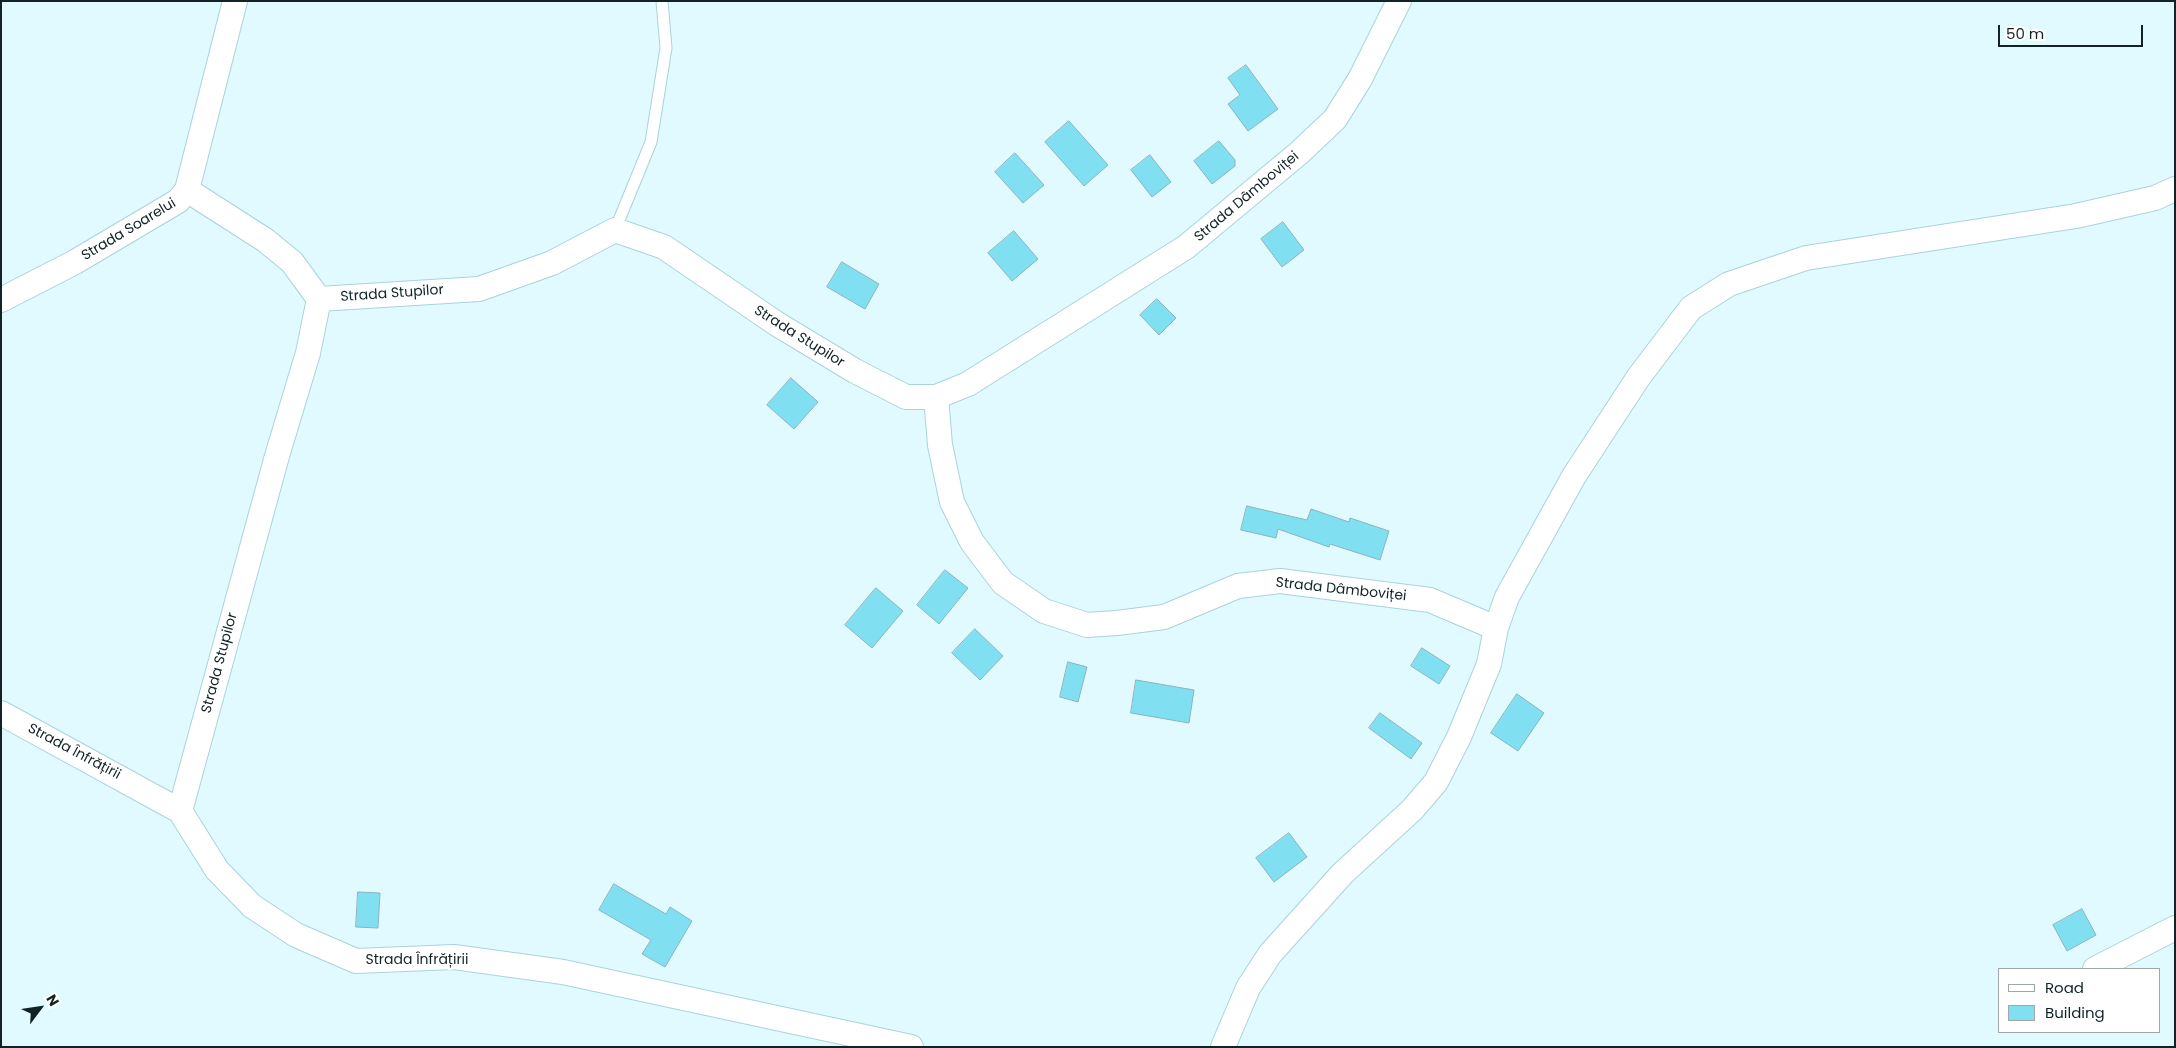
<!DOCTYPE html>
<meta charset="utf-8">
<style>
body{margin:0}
#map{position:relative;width:2176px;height:1048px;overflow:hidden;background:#e1faff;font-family:Poppins,sans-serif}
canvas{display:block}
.frame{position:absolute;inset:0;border:2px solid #122326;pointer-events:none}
.legend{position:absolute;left:1998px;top:968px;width:162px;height:65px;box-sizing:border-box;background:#fff;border:1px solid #a0a7a8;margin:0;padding:6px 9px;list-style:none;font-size:15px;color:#122326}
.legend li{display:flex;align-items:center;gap:10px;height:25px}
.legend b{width:25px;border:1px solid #a0a7a8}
.north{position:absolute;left:15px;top:983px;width:50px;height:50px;-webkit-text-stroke:4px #fff;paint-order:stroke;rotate:59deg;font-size:14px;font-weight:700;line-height:20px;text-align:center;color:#122326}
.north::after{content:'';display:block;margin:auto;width:18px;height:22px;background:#122326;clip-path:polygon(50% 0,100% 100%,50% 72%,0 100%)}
.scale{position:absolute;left:1998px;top:25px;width:145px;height:22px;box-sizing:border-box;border:2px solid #122326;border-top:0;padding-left:6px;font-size:15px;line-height:18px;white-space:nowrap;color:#122326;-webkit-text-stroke:4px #fff;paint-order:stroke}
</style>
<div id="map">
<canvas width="2176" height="1048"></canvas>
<div class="frame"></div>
<ul class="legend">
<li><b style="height:6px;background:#fff"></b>Road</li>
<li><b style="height:14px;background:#80dff1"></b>Building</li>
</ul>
<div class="north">N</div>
<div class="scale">50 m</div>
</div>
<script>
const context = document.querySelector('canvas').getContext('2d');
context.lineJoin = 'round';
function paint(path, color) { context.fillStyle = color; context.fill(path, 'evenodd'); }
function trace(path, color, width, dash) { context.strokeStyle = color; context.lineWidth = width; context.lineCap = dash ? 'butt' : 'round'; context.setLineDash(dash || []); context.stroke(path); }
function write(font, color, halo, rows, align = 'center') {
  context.font = font + ' Poppins,sans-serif'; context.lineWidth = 4; context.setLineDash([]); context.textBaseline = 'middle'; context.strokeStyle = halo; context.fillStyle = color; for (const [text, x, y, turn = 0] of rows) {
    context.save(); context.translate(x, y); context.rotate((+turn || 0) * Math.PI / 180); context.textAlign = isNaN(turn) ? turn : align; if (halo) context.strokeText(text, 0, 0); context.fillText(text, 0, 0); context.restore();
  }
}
const building = new Path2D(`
 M1246,65L1278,109L1248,131L1228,104L1240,95L1228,78Z
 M1069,121L1108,165L1084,186L1045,142Z
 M1219,141L1235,160V166L1212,184L1194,161Z
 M1015,153L1044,185L1023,203L995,172Z
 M1150,155L1171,182L1152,197L1131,170Z
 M1283,222L1304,250L1282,267L1261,239Z
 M1014,231L1038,259L1012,281L988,253Z
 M842,262L879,284L865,309L827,287Z
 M1157,299L1176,318L1159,335L1140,315Z
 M791,378L818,402L794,429L767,405Z
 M1247,506L1307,520L1311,509L1349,522L1350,518L1389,531L1380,560L1330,544L1329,547L1278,529L1276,538L1241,530Z
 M945,570L968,588L939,624L917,605Z
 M876,588L903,611L872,648L845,625Z
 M975,629L1003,656L980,680L952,653Z
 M1422,648L1450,666L1439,684L1411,666Z
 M1068,662L1087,667L1078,702L1060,697Z
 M1136,680L1194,690L1189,723L1131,713Z
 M1517,694L1544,713L1518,751L1491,733Z
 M1380,713L1422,743L1411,759L1369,728Z
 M1289,833L1307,857L1274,882L1256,858Z
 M614,884L666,914L670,907L692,921L665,967L642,954L651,940L599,910Z
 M358,892L380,893L378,928L356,927Z
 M2082,909L2096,935L2067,951L2053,925Z`);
const lane = new Path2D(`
 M615,230L651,142L666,48L662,1`);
const street = new Path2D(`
 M187,190L265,240L292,262L319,299
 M319,299L479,289L552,263L615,230L664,247L777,324L855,371L906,397H936L968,384L1186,247L1299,153L1335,119L1360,79L1399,1
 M1,300L75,262L178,201L187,190L235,1
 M936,397L940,445L952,502L972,542L1003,583L1044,611L1087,625L1117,623L1164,617L1238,586L1280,581L1430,600L1496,628
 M1,713L180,811L217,870L252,906L296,935L356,961L454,957L563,972L911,1047
 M180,811L277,456L308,353L319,299
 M2095,969L2175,928
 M1223,1047L1248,988L1270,954L1343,873L1412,810L1436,782L1459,737L1489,664L1496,628L1507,597L1574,476L1638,378L1691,308L1729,284L1806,258L2076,216L2155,198L2175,189`);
const streetNames = [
 ["Strada Dâmboviței",1247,197,-40],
 ["Strada Soarelui",129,230,-31],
 ["Strada Stupilor",392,294,-4],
 ["Strada Stupilor",799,337,32],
 ["Strada Dâmboviței",1341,590,6],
 ["Strada Stupilor",220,663,-75],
 ["Strada Înfrățirii",74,752,28],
 ["Strada Înfrățirii",417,960]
];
paint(building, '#80dff1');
trace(building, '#8bb4bc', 1);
trace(lane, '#a9d3db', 13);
trace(street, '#a9d3db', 26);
trace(lane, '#fff', 11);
trace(street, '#fff', 24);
write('14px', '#122326', '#fff', streetNames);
</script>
